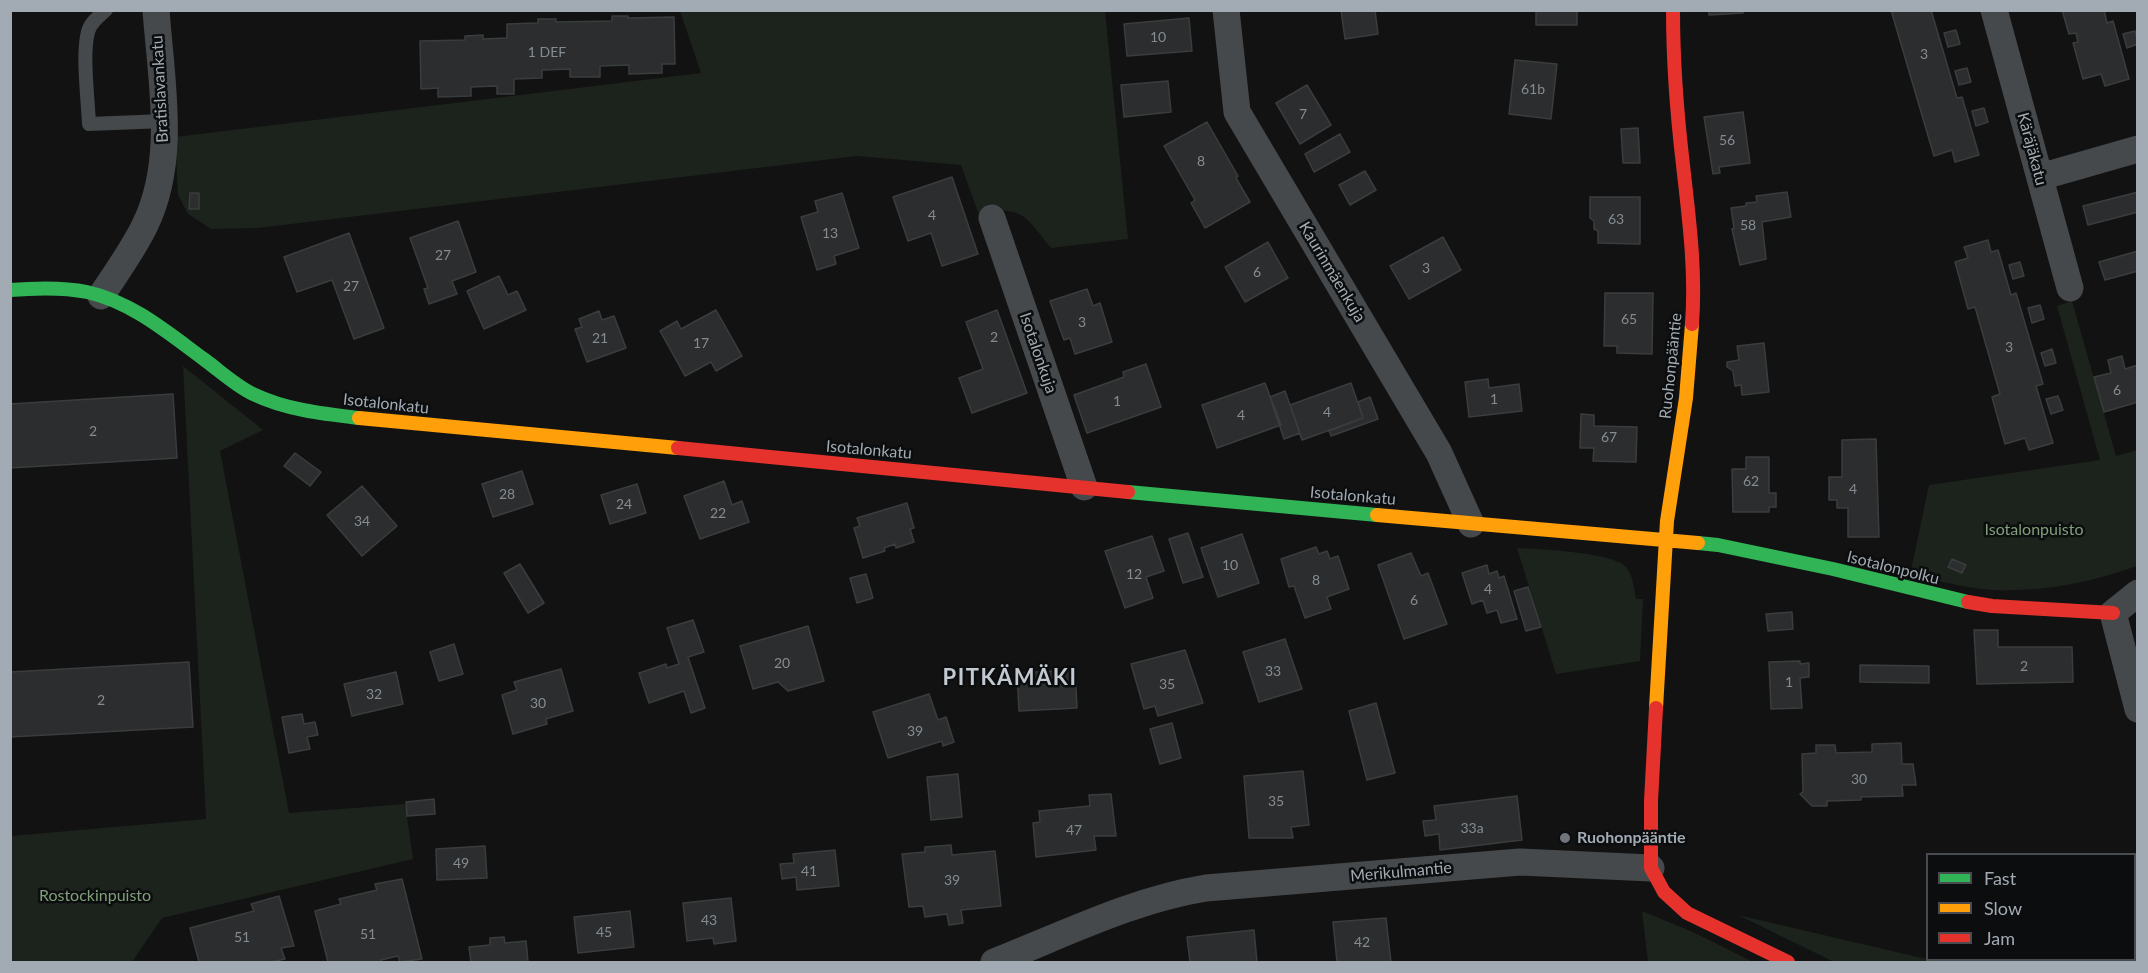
<!DOCTYPE html>
<meta charset="utf-8">
<style>
body{margin:0}
#map{position:relative;width:2148px;height:973px;overflow:hidden;background:#121212;font-family:Lato,sans-serif}
canvas{display:block}
.frame{position:absolute;inset:0;border:12px solid #a2abb3;pointer-events:none}
.legend{position:absolute;left:1926px;top:853px;width:210px;height:108px;box-sizing:border-box;background:#0c0d0e;border:2px solid #484c50;margin:0;padding:8px 10px;list-style:none;font-size:18px;color:#a2abb3}
.legend li{display:flex;align-items:center;gap:12px;height:30px}
.legend b{width:30px;border:2px solid #484c50}
</style>
<div id="map">
<canvas width="2148" height="973"></canvas>
<div class="frame"></div>
<ul class="legend">
<li><b style="height:8px;background:#30b455"></b>Fast</li>
<li><b style="height:8px;background:#ff9f0a"></b>Slow</li>
<li><b style="height:8px;background:#e5322d"></b>Jam</li>
</ul>
</div>
<script>
const context = document.querySelector('canvas').getContext('2d');
context.lineJoin = 'round';
function paint(path, color) { context.fillStyle = color; context.fill(path, 'evenodd'); }
function trace(path, color, width, dash) { context.strokeStyle = color; context.lineWidth = width; context.lineCap = dash ? 'butt' : 'round'; context.setLineDash(dash || []); context.stroke(path); }
function write(font, color, halo, rows, align = 'center') {
  context.font = font + ' Lato,sans-serif'; context.lineWidth = 5; context.setLineDash([]); context.textBaseline = 'middle'; context.strokeStyle = halo; context.fillStyle = color; for (const [text, x, y, turn = 0] of rows) {
    context.save(); context.translate(x, y); context.rotate((+turn || 0) * Math.PI / 180); context.textAlign = isNaN(turn) ? turn : align; if (halo) context.strokeText(text, 0, 0); context.fillText(text, 0, 0); context.restore();
  }
}
const green = new Path2D(`
 M680,11H1105L1128,239L1051,248C1026,217 1021,203 979,215L961,165L857,156L258,228L211,229L188,214L178,195L175,137L701,73Z
 M2072,301L2116,456L2137,450V566C2090,583 2042,592 1992,590C1965,588 1936,580 1910,575L1929,485L2100,460L2057,306Z
 M183,366L263,430L220,451L289,813L405,804L413,859L162,918L132,962H11V836L206,819Z
 M1517,548C1538,549 1615,552 1627,568C1633,577 1634,588 1636,599H1643L1640,661L1556,674Z
 M1642,911L1693,932L1753,962H1648Z
 M1738,915L1939,962H1834Z
 M2137,933V962H2059L2067,960H2134L2135,935Z`);
const building = new Path2D(`
 M1341,10H1375L1378,34L1345,39Z
 M1536,10H1577V25H1536Z
 M1709,10H1743V13L1709,15Z
 M1891,10H1931L1957,98L1962,97L1979,155L1955,162L1952,150L1934,156Z
 M2062,10H2104L2107,23L2113,21L2129,79L2105,86L2101,74L2083,79L2073,43L2078,42L2076,33L2069,34Z
 M612,16H628V18L674,17L675,64H662V73L629,74V65L600,66V77H570V69L542,70V78L514,79V94H497V86L471,87V96L438,97V88L421,89L420,41L465,40V36L483,35V39L507,38V24L538,23V19H556V22L612,21Z
 M1189,18L1192,51L1127,56L1124,24Z
 M1956,30L1960,44L1948,47L1944,33Z
 M2135,31L2138,44L2127,48L2123,34Z
 M1515,60L1557,64L1551,119L1509,114Z
 M1967,68L1971,82L1959,85L1955,71Z
 M1168,81L1171,112L1124,117L1121,85Z
 M1307,85L1331,125L1300,144L1276,103Z
 M1984,108L1988,122L1976,126L1972,111Z
 M1743,112L1750,163L1719,167L1720,173L1713,174L1704,117Z
 M1207,122L1238,176L1236,178L1250,202L1205,228L1191,203L1195,200L1164,146Z
 M1638,128L1640,163H1623L1621,129Z
 M1340,134L1350,152L1314,172L1305,154Z
 M1365,171L1376,190L1350,205L1339,185Z
 M952,177L978,254L942,266L931,233L908,241L893,197Z
 M1787,192L1791,217L1762,222L1766,259L1740,265L1732,229L1734,228L1731,208L1746,206V203L1757,202L1756,196Z
 M2138,192V212L2088,225L2083,206Z
 M190,193H199V209H189Z
 M842,193L859,248L834,256L836,264L817,270L801,217L818,212L815,201Z
 M1590,197H1640V244L1598,243V231L1594,229V221L1590,218Z
 M458,221L476,272L452,281L457,294L429,304L424,289L428,288L410,238Z
 M349,233L384,328L354,339L332,280L297,292L284,257Z
 M1443,237L1461,270L1409,299L1390,266Z
 M1988,240L1991,252L1998,250L2011,295L2016,293L2043,384L2036,386L2053,443L2029,450L2025,438L2005,444L1992,397L2000,394L1975,307L1968,309L1955,262L1968,258L1964,247Z
 M1268,242L1288,278L1245,302L1225,267Z
 M2138,251V271L2105,280L2099,262Z
 M2020,262L2024,276L2013,279L2009,265Z
 M499,276L508,295L517,291L526,310L484,329L467,291Z
 M1087,289L1093,306L1100,303L1112,342L1075,354L1070,338L1064,340L1050,301Z
 M1605,293H1653L1652,354L1617,353V346H1604Z
 M2040,305L2044,319L2032,323L2028,308Z
 M716,310L742,356L716,371L711,362L685,376L660,331L677,321L681,329Z
 M997,310L1027,393L972,413L959,378L983,369L966,322Z
 M599,311L602,320L614,316L626,348L587,362L575,329L582,327L579,319Z
 M1764,343L1769,392L1742,395L1741,385L1735,386L1733,371L1727,367V362L1739,360L1737,346Z
 M2052,349L2056,363L2045,366L2041,353Z
 M2122,356L2125,369L2138,365V402L2104,412L2094,377L2111,373L2108,360Z
 M1146,364L1161,407L1087,433L1074,395L1124,377L1123,372Z
 M1488,379L1489,388L1519,384L1522,411L1469,417L1465,382Z
 M1265,383L1281,425L1217,448L1202,405Z
 M1351,383L1363,418L1302,440L1290,405Z
 M1285,391L1300,433L1284,439L1270,397Z
 M173,394L177,458L10,468V404Z
 M2058,396L2063,410L2051,414L2046,399Z
 M1370,397L1378,419L1331,436L1329,431L1363,418L1358,402Z
 M1581,414L1594,415V426L1637,427L1636,462L1593,461L1594,448H1580Z
 M1876,439L1879,537H1848V508H1837V500H1829V477H1842V440Z
 M295,453L321,472L310,486L284,466Z
 M1746,457H1769V493H1776V507H1769V512H1733L1732,469H1746Z
 M522,471L533,504L493,517L482,484Z
 M724,481L732,505L742,501L749,522L700,539L684,496Z
 M637,484L646,513L610,524L601,495Z
 M362,486L397,526L362,556L327,515Z
 M907,503L914,528L910,529L914,542L896,548L895,544L884,548L885,551L863,558L854,528L860,526L857,518Z
 M1188,533L1203,577L1183,583L1169,539Z
 M1242,534L1259,583L1218,597L1201,548Z
 M1152,536L1164,571L1146,577L1153,598L1125,608L1105,551Z
 M1316,547L1319,554L1327,551L1330,559L1338,556L1349,589L1327,597L1331,609L1305,618L1294,586L1289,587L1281,559Z
 M1411,553L1421,576L1428,573L1447,624L1404,639L1378,565Z
 M1952,559L1966,565L1962,573L1948,567Z
 M520,564L544,603L528,613L504,573Z
 M1487,565L1489,574L1497,571L1499,578L1504,576L1517,619L1501,623L1497,610L1487,613L1483,600L1472,604L1462,573Z
 M866,574L873,598L857,603L850,578Z
 M1528,587L1541,627L1526,631L1514,591Z
 M1792,612L1793,629L1768,631L1766,614Z
 M693,620L704,652L688,657L705,708L691,713L684,691L649,703L639,673L666,664L667,668L679,664L667,628Z
 M808,626L824,681L788,691L778,682L753,689L740,646Z
 M1974,630H1998V647H2072L2073,682L1977,684Z
 M1285,639L1302,689L1259,702L1243,652Z
 M454,644L463,674L439,681L430,652Z
 M1185,650L1203,703L1158,716L1155,706L1144,709L1131,664Z
 M1800,661V664L1809,663V677L1800,678L1802,708L1771,709L1769,662Z
 M189,662L193,727L10,737V672Z
 M1860,665L1929,666V683L1860,682Z
 M561,669L573,711L546,719L547,724L513,734L502,695L517,690L514,682Z
 M1075,670L1077,708L1019,711L1017,673Z
 M396,672L403,704L352,716L344,684Z
 M929,694L938,720L946,717L954,742L943,746L942,741L888,758L873,712Z
 M1376,703L1395,773L1367,780L1349,711Z
 M302,714L304,724L315,722L318,735L307,737L310,749L289,753L282,717Z
 M1172,723L1181,758L1160,764L1150,729Z
 M1901,743L1902,764H1913L1916,785H1902L1903,796L1861,797V800L1827,801V806H1812L1800,794L1803,792L1802,754L1816,753V745H1835L1836,753L1872,752V744Z
 M1303,771L1309,825L1291,827L1293,838H1249L1244,776Z
 M958,774L962,817L931,820L927,777Z
 M1111,794L1116,836H1094L1096,850L1036,857L1033,823L1040,822L1039,811L1090,806L1089,795Z
 M1517,796L1522,840L1440,850L1439,834L1425,836L1423,821L1436,820L1434,806Z
 M434,799L435,814L407,816L406,802Z
 M951,845L952,855L995,851L1001,906L961,910L963,923L949,925L947,914L925,917L923,906L909,907L902,854L925,852V847Z
 M485,846L487,878L437,880L436,849Z
 M835,850L839,886L797,890L796,877L782,879L780,864L794,863L793,854Z
 M402,879L422,959L400,962L398,956L381,960L382,962H328L315,911L341,904L339,899L377,890L375,884Z
 M279,896L294,946L281,948L285,959L271,962H199L190,928L254,911L251,904Z
 M731,898L736,941L714,944L713,938L687,941L683,903Z
 M630,911L634,947L578,953L574,917Z
 M1386,918L1391,962H1337L1333,922Z
 M1254,930L1257,962H1190L1187,937Z
 M504,937L505,943L526,941L528,962H471L469,947L490,945V938Z`);
const lane = new Path2D(`
 M106,10C99,16 90,23 88,32C82,53 88,100 89,124L164,121
 M2134,951L2138,950
 M2110,962L2116,960`);
const street = new Path2D(`
 M1226,10L1237,112L1439,453L1471,524
 M1994,10L2070,288
 M2040,177L2138,149
 M992,218L1084,487
 M101,296C116,273 133,250 145,225C177,160 161,80 156,10
 M2138,593L2113,613L2138,709
 M994,962C1063,935 1132,900 1206,888L1520,862L1651,868`);
const fast = new Path2D(`
 M10,290C35,288 62,287 87,292C132,302 168,333 205,360C220,371 236,386 253,394C286,410 324,414 359,418
 M1128,492L1377,515
 M1698,543L1718,545L1833,569L1968,602`);
const slow = new Path2D(`
 M359,418L678,448
 M1377,515L1698,543
 M1656,708L1667,521L1686,398L1692,324`);
const jam = new Path2D(`
 M1673,10C1673,62 1677,114 1683,165C1689,219 1696,270 1692,324
 M678,448L1128,492
 M1968,602L1992,606L2113,613
 M1656,708L1651,801V868L1664,892L1687,913L1788,962`);
const markers = [
 [1565,838,6,"#70757b"]
];
const numberNames = [
 ["10",1158,37],
 ["1 DEF",547,52],
 ["3",1924,54],
 ["61b",1533,89],
 ["7",1303,114],
 ["56",1727,140],
 ["8",1201,161],
 ["4",932,215],
 ["63",1616,219],
 ["58",1748,225],
 ["13",830,233],
 ["27",443,255],
 ["3",1426,268],
 ["6",1257,272],
 ["27",351,286],
 ["65",1629,319],
 ["3",1082,322],
 ["2",994,337],
 ["21",600,338],
 ["17",701,343],
 ["3",2009,347],
 ["6",2117,390],
 ["1",1494,399],
 ["1",1117,401],
 ["4",1327,412],
 ["4",1241,415],
 ["2",93,431],
 ["67",1609,437],
 ["62",1751,481],
 ["4",1853,489],
 ["28",507,494],
 ["24",624,504],
 ["22",718,513],
 ["34",362,521],
 ["10",1230,565],
 ["12",1134,574],
 ["8",1316,580],
 ["4",1488,589],
 ["6",1414,600],
 ["20",782,663],
 ["2",2024,666],
 ["33",1273,671],
 ["1",1789,682],
 ["35",1167,684],
 ["32",374,694],
 ["2",101,700],
 ["30",538,703],
 ["39",915,731],
 ["30",1859,779],
 ["35",1276,801],
 ["33a",1472,828],
 ["47",1074,830],
 ["49",461,863],
 ["41",809,871],
 ["39",952,880],
 ["43",709,920],
 ["45",604,932],
 ["51",368,934],
 ["51",242,937],
 ["42",1362,942]
];
const streetNames = [
 ["Bratislavankatu",160,89,-93],
 ["Käräjäkatu",2032,149,75],
 ["Kaurinmäenkuja",1332,272,59],
 ["Isotalonkuja",1038,353,71],
 ["Ruohonpääntie",1671,366,-84],
 ["Isotalonkatu",386,404,6],
 ["Isotalonkatu",869,450,5],
 ["Isotalonkatu",1353,496,5],
 ["Isotalonpolku",1893,568,14],
 ["Merikulmantie",1401,872,-5]
];
const parkNames = [
 ["Isotalonpuisto",2034,530],
 ["Rostockinpuisto",95,896]
];
const poiNames = [
 ["Ruohonpääntie",1577,838]
];
const districtNames = [
 ["PITKÄMÄKI",1010,678]
];
paint(green, '#1c221c');
paint(building, '#2c2d2e');
trace(building, '#3a3d3e', 1.5);
trace(lane, '#46494b', 14);
trace(street, '#46494b', 27);
trace(fast, '#30b455', 14);
trace(slow, '#ff9f0a', 14);
trace(jam, '#e5322d', 14);
for (const [x, y, r, color] of markers) { const dot = new Path2D(); dot.arc(x, y, r, 0, 2 * Math.PI); context.fillStyle = color; context.fill(dot); trace(dot, '#0c0d0e', 2); }
write('14px', '#848c92', null, numberNames);
write('16px', '#a2abb3', '#0c0d0e', streetNames);
write('16px', '#7f9f79', '#0c0d0e', parkNames);
write('bold 16px', '#a2abb3', '#0c0d0e', poiNames, 'left');
context.letterSpacing = '1.5px';
write('bold 22px', '#c3c9d0', '#0c0d0e', districtNames);
context.letterSpacing = '0px';
</script>
